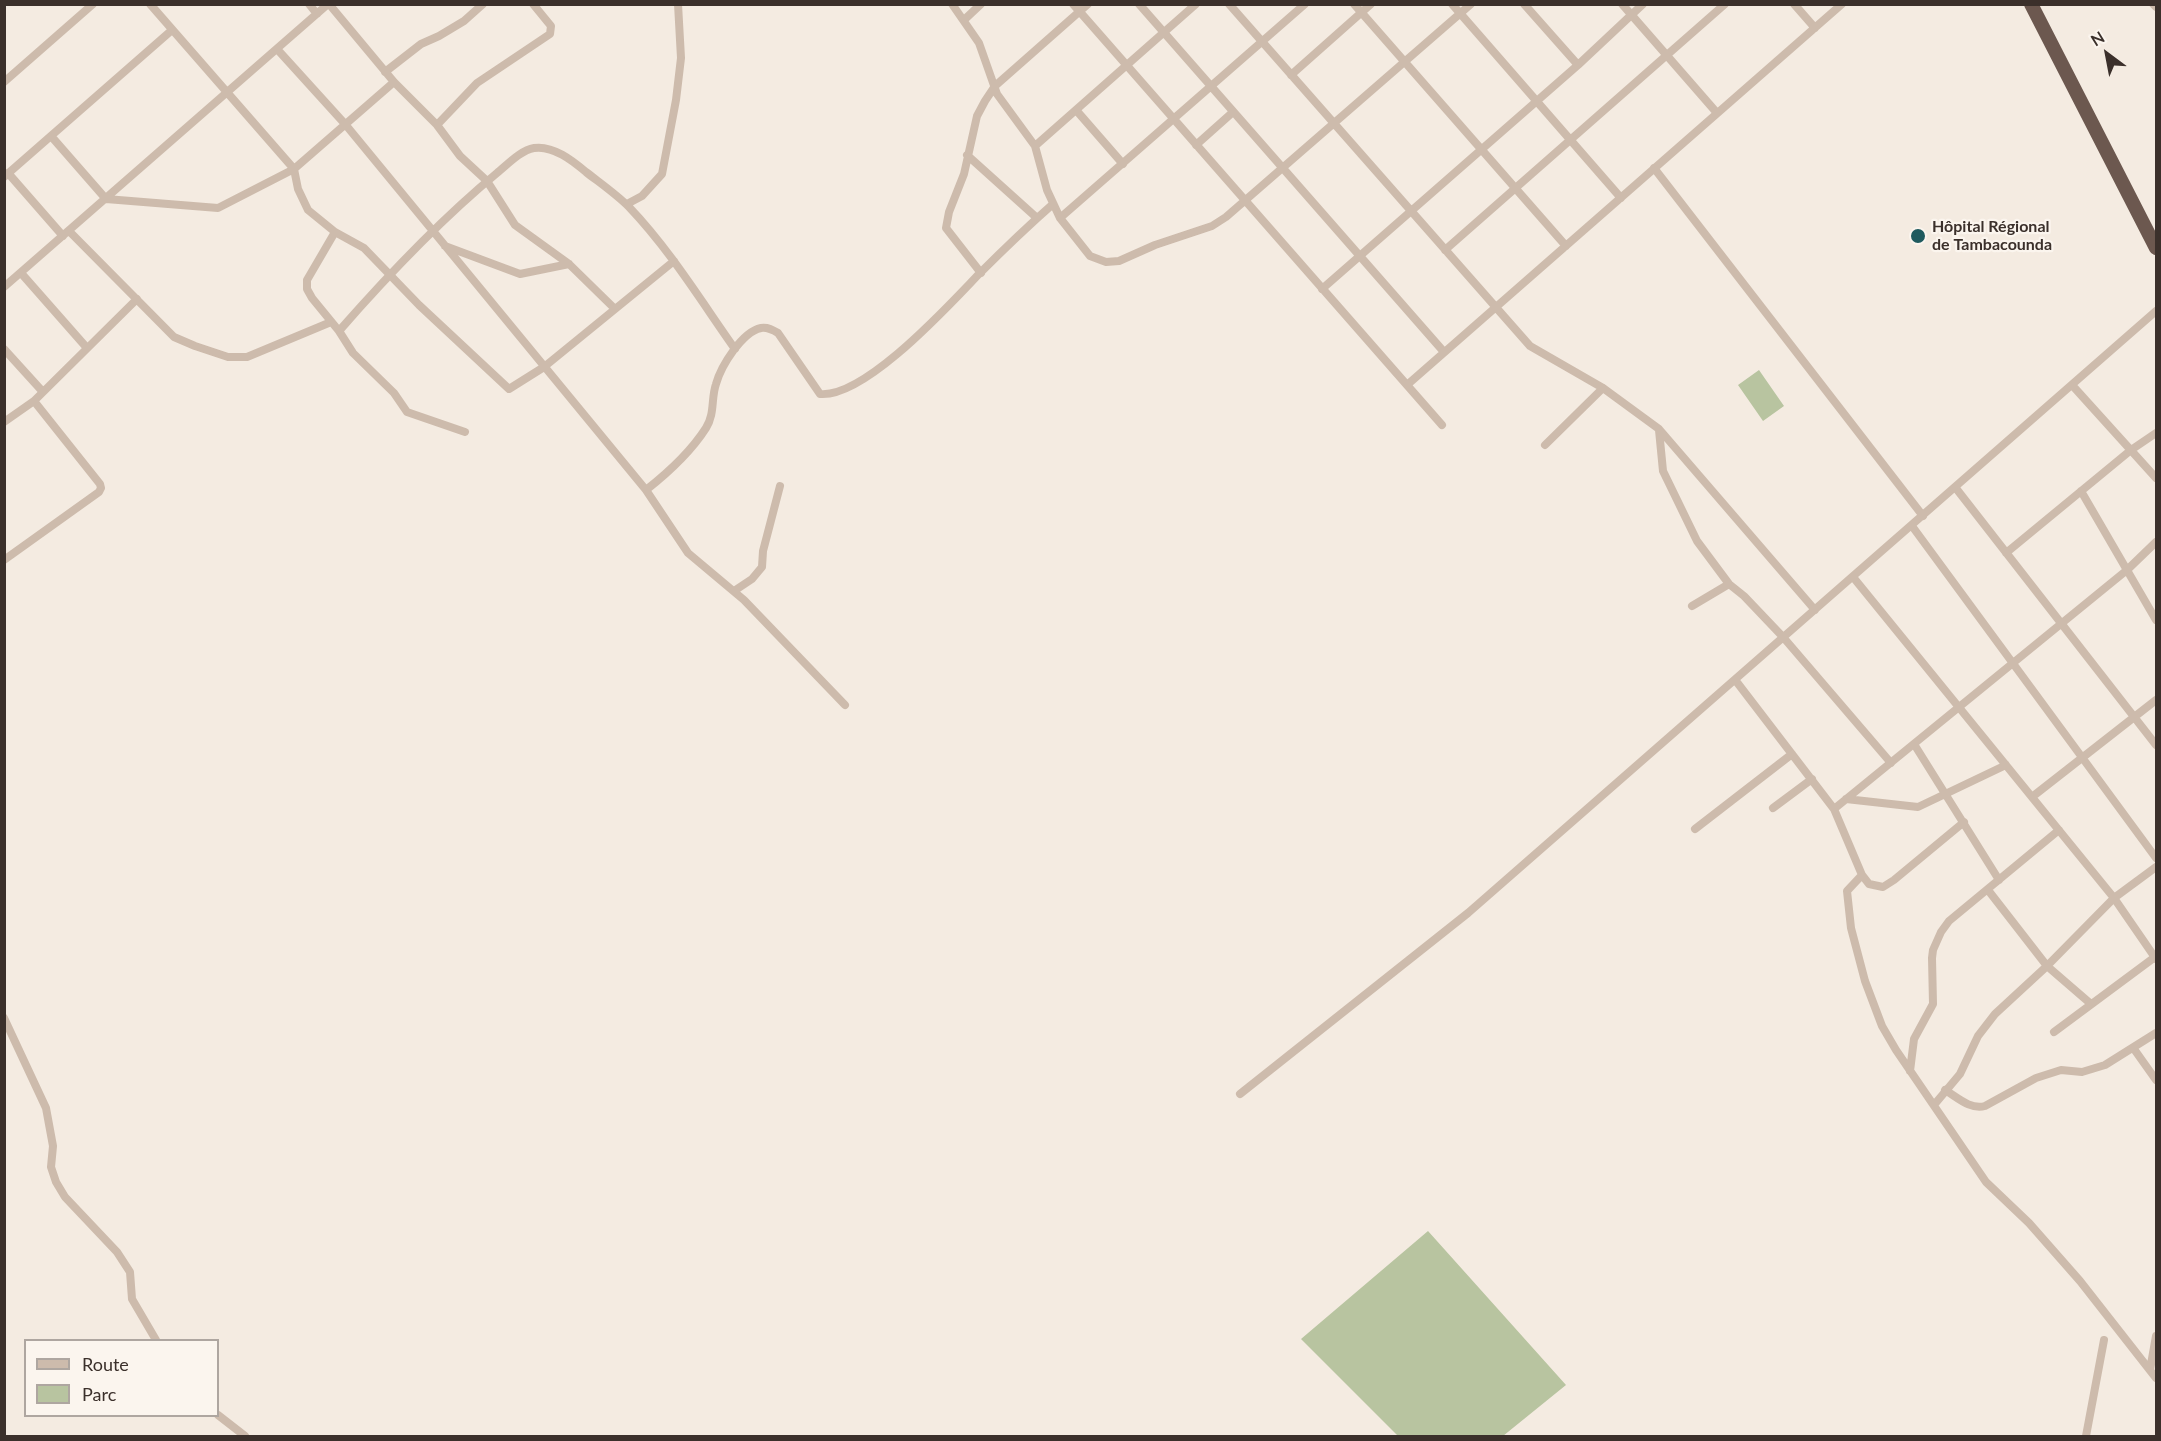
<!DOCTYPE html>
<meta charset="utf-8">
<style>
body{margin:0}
#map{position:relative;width:2161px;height:1441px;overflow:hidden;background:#f4ebe1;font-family:Lato,sans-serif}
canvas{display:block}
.frame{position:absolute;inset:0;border:6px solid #3b302b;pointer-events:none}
.legend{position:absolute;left:24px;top:1339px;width:195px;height:78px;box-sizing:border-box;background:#fbf5ee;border:2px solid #aea6a0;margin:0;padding:8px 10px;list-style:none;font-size:18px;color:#3b302b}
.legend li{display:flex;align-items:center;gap:12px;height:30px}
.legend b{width:30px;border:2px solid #aea6a0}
.north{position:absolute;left:2077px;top:24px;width:60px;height:60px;-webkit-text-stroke:4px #fbf5ee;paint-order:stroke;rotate:328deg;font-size:16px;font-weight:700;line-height:24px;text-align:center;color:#3b302b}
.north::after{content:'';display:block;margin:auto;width:21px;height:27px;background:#3b302b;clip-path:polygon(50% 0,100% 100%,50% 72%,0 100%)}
</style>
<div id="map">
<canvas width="2161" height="1441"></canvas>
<div class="frame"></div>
<ul class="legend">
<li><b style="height:8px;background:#cdbbac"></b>Route</li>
<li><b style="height:16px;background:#b8c4a0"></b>Parc</li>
</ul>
<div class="north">N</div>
</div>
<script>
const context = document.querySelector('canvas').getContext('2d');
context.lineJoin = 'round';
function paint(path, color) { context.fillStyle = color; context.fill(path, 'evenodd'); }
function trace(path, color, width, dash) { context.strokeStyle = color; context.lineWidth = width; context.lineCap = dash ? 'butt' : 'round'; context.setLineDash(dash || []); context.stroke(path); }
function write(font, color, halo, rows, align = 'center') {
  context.font = font + ' Lato,sans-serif'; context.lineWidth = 4.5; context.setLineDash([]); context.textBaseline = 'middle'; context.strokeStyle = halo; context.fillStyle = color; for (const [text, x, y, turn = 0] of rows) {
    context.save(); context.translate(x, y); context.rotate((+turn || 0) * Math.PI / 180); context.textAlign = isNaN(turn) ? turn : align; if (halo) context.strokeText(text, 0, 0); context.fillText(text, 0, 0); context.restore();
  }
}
const green = new Path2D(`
 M1759,370L1784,406L1763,421L1738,385Z
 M1428,1231L1566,1385L1503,1436H1398L1301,1339Z`);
const minor = new Path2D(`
 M150,4L294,169L298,189L308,210L335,232L364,248L419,305L509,389L544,367L674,261
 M309,4L317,14
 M329,4L394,82L437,125L460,156L487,181L515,225L569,264L615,309
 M952,4L979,43L997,94L1035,146L1047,190L1060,218L1090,256L1106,262L1119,261L1155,245L1212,226L1226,217L1471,4
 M1073,4L1442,425
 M1139,4L1444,352
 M1229,4L1530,346L1603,388L1659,429L1815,610
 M1354,4L1566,246
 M1452,4L1621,198
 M1524,4L1578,65
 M1622,4L1717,113
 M1794,4L1815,28
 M2153,4L2156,7
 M964,20L981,4
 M277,49L345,124L646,490L688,553L744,600L845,705
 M385,72L421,44L439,36L464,21L483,4
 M1291,75L1371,4
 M4,82L93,4
 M1076,110L1123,164
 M437,125L477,83L550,34L551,26L533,4
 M51,136L106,199L218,208L294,169L394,82
 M1196,145L1233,112
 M1035,146L1196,4
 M967,155L1037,218
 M1654,168L1923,516
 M8,173L63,236
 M4,177L172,30
 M627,204L642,196L662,174L676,100L681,58L678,4
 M1060,218L1305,4
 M69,231L174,337L195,346L228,357H247L331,322
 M335,232L307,280V289L312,298L339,331L353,353L394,393L407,412L465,432
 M445,246L520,274L569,264
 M1445,250L1725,4
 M21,273L87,348
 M981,273L946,228L949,212L964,174L977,116L985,101L995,86L1088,4
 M4,287L328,4
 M1322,289L1578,65L1643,4
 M339,331C388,275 439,221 497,173C507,165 521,150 534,148C553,145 573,161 586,172C600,183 616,194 629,207C670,250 701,301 735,349
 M4,349L43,392
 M1407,385L1842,4
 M2072,385L2156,478
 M4,422L34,401L137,299
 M1659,430L1663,471L1697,541L1729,584L1744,596L1783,637L1891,763
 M1545,445L1603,388
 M1955,487L2156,745
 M646,490C669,472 690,453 706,428C715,414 711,398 716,384C721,366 742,332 761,328C768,327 773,330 778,333L820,394C865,398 949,305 979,274C1003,250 1028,226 1053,204
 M2081,491L2156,620
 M1912,526L2156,858
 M2006,553L2131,450L2156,433
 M4,560L99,492L101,488L100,484L34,401
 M1853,577L2114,898L2156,959
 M734,591L752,579L762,567L763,551L780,486
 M1692,606L1729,584
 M1736,681L1834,809L1862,875L1869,884L1883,887L1894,880L1964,822
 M1914,744L1999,880
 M2032,797L2156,700
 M1846,799L1918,807L2006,765
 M1773,808L1812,779
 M1834,809L2127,570L2156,542
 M1695,829L1792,754
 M1862,875L1847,891L1851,928L1865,981L1882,1026L1896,1050L1986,1182L2029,1223L2080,1281L2156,1378
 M1988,890L2047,966L2091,1004
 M4,1018L46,1108L53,1146L51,1167L56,1182L65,1197L117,1252L130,1272L132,1299L156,1340
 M2054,1032L2155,957
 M2134,1049L2156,1080
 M1910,1071L1914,1039L1933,1004L1932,958L1933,950L1941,932L1949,921L2059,830
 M1945,1090C1957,1097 1970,1110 1985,1106L2036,1078L2061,1070L2082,1072L2105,1065L2156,1033
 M1240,1094L1468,913L2156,311
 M1934,1105L1960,1074L1978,1036L1995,1014L2047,966L2114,898L2156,867
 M2150,1370L2156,1336
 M218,1415L245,1436
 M2086,1436L2104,1340`);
const trunk = new Path2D(`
 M2031,4L2156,248`);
const markers = [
 [1918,236,8,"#1f5a5e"]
];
const poiNames = [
 ["Hôpital Régional",1932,227],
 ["de Tambacounda",1932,245]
];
paint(green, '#b8c4a0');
trace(minor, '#cdbbac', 8);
trace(trunk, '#6c584f', 14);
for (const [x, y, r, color] of markers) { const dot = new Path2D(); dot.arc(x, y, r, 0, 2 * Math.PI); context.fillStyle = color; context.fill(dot); trace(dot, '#fbf5ee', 2); }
write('bold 16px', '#3b302b', '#fbf5ee', poiNames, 'left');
</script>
